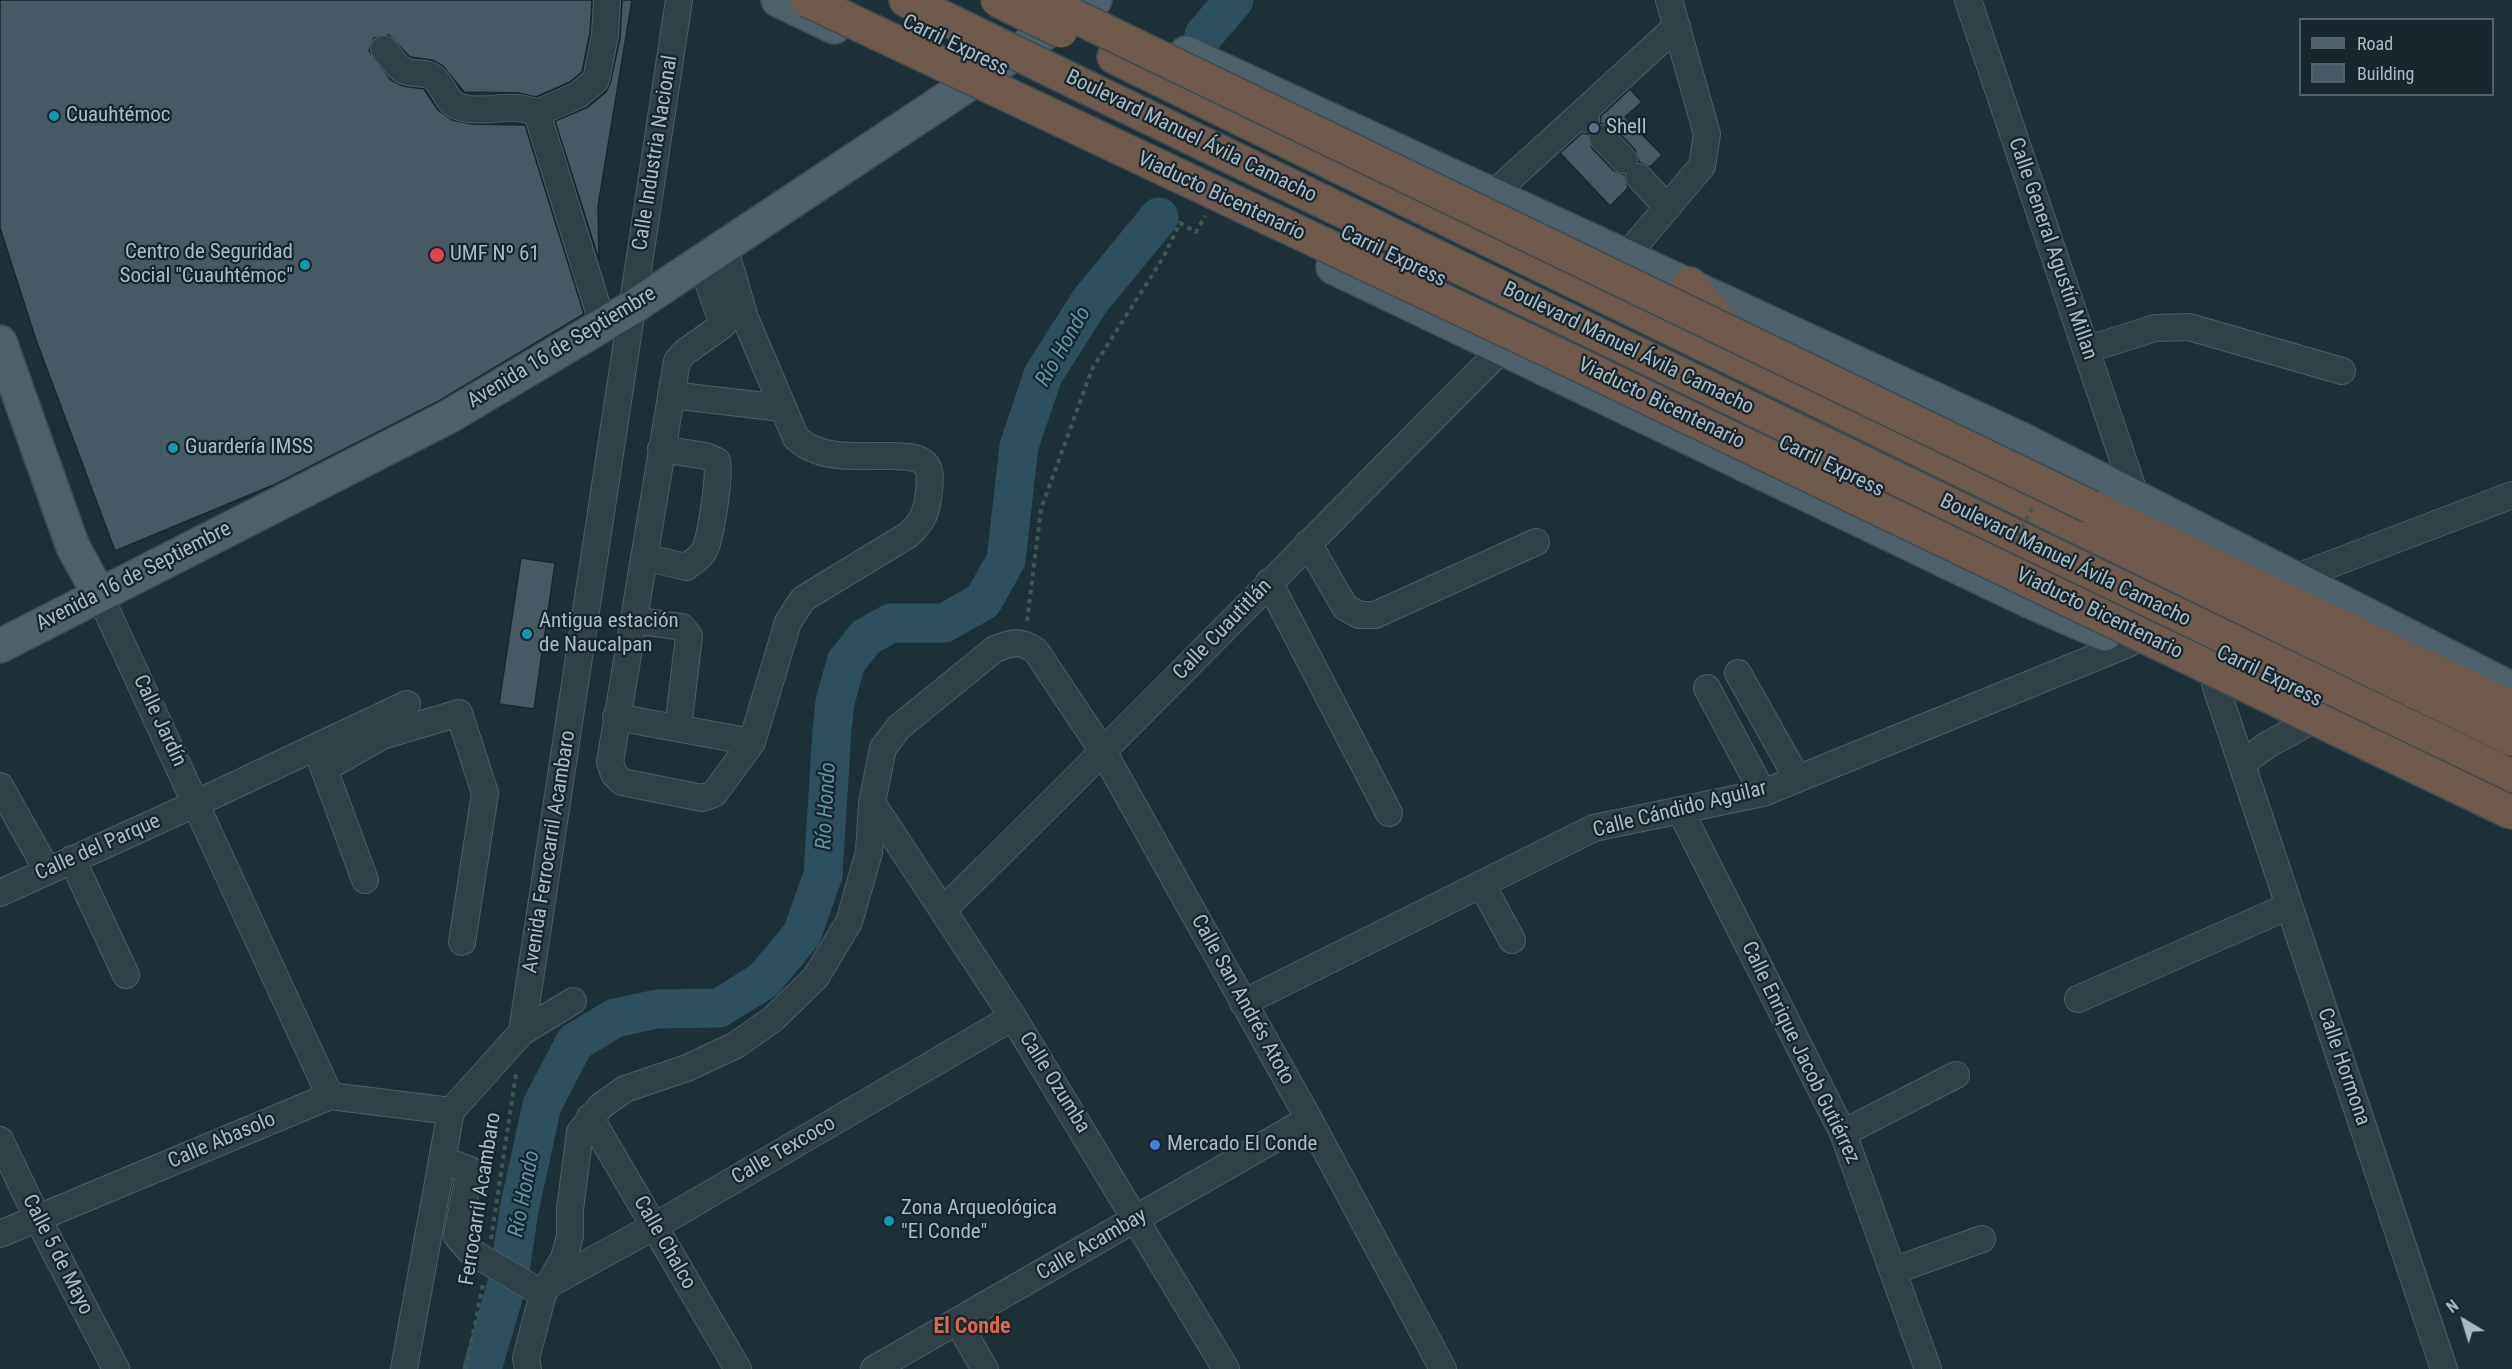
<!DOCTYPE html>
<meta charset="utf-8">
<style>
body{margin:0}
#map{position:relative;width:2512px;height:1369px;overflow:hidden;background:#1d3038;font-family:"Roboto Condensed",sans-serif}
canvas{display:block}
.legend{position:absolute;left:2299px;top:18px;width:195px;height:78px;box-sizing:border-box;background:#17252c;border:2px solid #526169;margin:0;padding:8px 10px;list-style:none;font-size:18px;color:#aabcc5}
.legend li{display:flex;align-items:center;gap:12px;height:30px}
.legend b{width:30px;border:2px solid #526169}
.north{position:absolute;left:2434px;top:1291px;width:60px;height:60px;-webkit-text-stroke:4px #17252c;paint-order:stroke;rotate:322deg;font-size:16px;font-weight:700;line-height:24px;text-align:center;color:#aabcc5}
.north::after{content:'';display:block;margin:auto;width:21px;height:27px;background:#aabcc5;clip-path:polygon(50% 0,100% 100%,50% 72%,0 100%)}
</style>
<div id="map">
<canvas width="2512" height="1369"></canvas>
<ul class="legend">
<li><b style="height:8px;background:#4e6069"></b>Road</li>
<li><b style="height:16px;background:#455a64"></b>Building</li>
</ul>
<div class="north">N</div>
</div>
<script>
const context = document.querySelector('canvas').getContext('2d');
context.lineJoin = 'round';
function trace(path, color, width, dash) { context.strokeStyle = color; context.lineWidth = width; context.lineCap = dash ? 'butt' : 'round'; context.setLineDash(dash || []); context.stroke(path); }
function paint(path, color) { context.fillStyle = color; context.fill(path, 'evenodd'); }
function write(font, color, halo, rows, align = 'center') {
  context.font = font + ' "Roboto Condensed",sans-serif'; context.lineWidth = 4.5; context.setLineDash([]); context.textBaseline = 'middle'; context.strokeStyle = halo; context.fillStyle = color; for (const [text, x, y, turn = 0] of rows) {
    context.save(); context.translate(x, y); context.rotate((+turn || 0) * Math.PI / 180); context.textAlign = isNaN(turn) ? turn : align; if (halo) context.strokeText(text, 0, 0); context.fillText(text, 0, 0); context.restore();
  }
}
const river = new Path2D(`
 M1204,35L1234,0
 M482,1369L509,1277L519,1210L542,1105L575,1042L615,1018L657,1009L719,1008L764,980L802,934L823,875L832,730L835,702L846,662L866,637L891,623H944L983,601L1006,560L1019,446L1043,375L1090,301L1159,217`);
const building = new Path2D(`
 M0,0H592L590,33L582,72L570,82L536,97L518,93L464,92L443,66L432,60L410,57L389,35L374,38L369,51L391,80L403,86L424,89L438,110L452,120L472,124L525,125L584,314L439,401L276,484L115,551L36,340L0,228Z
 M622,0H632L598,206L599,260L555,121L588,107L606,92L610,84L620,38Z
 M1630,89L1642,102L1625,117L1662,155L1650,167L1639,162L1635,150L1614,128L1600,123L1601,116Z
 M1582,133L1589,134L1592,148L1613,170L1625,175L1628,188L1610,206L1560,153Z
 M521,558L555,563L534,709L499,704Z`);
const path = new Path2D(`
 M1027,621L1041,509L1092,369L1163,258L1180,223L1196,232L1205,216
 M491,1239L516,1074
 M466,1369L483,1284`);
const minor = new Path2D(`
 M1968,0L2136,498
 M384,49C390,56 396,66 403,70C413,76 425,70 434,78C446,88 445,104 463,108C489,114 509,101 537,113L603,325
 M537,113L578,95L596,80L605,35L607,0
 M1581,114L1677,26
 M1603,138L1624,160
 M1639,177L1667,207
 M1494,193L1581,114L1586,119
 M1627,255L1702,166L1707,134L1669,0
 M701,262L723,325L685,352L677,361L610,762L614,774L622,782L702,798L714,794L752,742L788,622L803,599L908,535C924,521 927,511 929,491C930,480 932,468 922,461C914,456 903,457 894,456C862,455 822,462 796,438L745,318L724,246
 M2086,350L2155,328L2189,327L2342,371
 M671,395L782,408
 M1308,543L1345,607L1359,615H1375L1536,542
 M644,557L686,567C692,563 700,558 704,551C711,538 720,476 717,461L706,456L661,449
 M2292,579L2512,495
 M1269,582L1389,813
 M99,594L330,1096
 M633,620L682,627L689,636L678,728
 M1738,673L1797,778
 M2215,684L2444,1369
 M1707,688L1763,793
 M616,717L752,742
 M319,755L365,880
 M2242,764L2267,745L2302,726
 M324,769L382,736L459,713L485,793L462,942
 M0,786L47,870
 M872,803L1013,1017L1226,1369
 M1681,812L1843,1133L1928,1369
 M72,859L126,975
 M1482,885L1512,940
 M0,893L197,803L407,704
 M943,910C1132,725 1316,535 1503,348
 M2078,999L2289,906
 M1243,1003L1594,828L1763,793L2128,644
 M522,1032L573,1001
 M590,1117L738,1369
 M1843,1133L1956,1075
 M0,1140L38,1219L116,1369
 M442,1160L470,1170L457,1236L470,1251L543,1294
 M0,1234L330,1096L451,1111
 M1893,1271L1982,1239
 M553,1282L655,1226L1013,1017
 M957,1321L985,1369
 M404,1369L451,1111L522,1032L679,0
 M528,1369L526,1358L543,1294L564,1258L570,1236V1209L580,1132L601,1106L625,1089L687,1068L736,1045L773,1019L816,977L849,922L869,852L872,803L883,748L899,727L995,649C1012,642 1021,640 1036,651L1104,753L1309,1119L1443,1369
 M874,1369L1309,1119`);
const major = new Path2D(`
 M778,0L834,27
 M1186,53L2021,439L2512,689
 M1333,267L2029,601L2105,634
 M0,342L73,547L99,594
 M0,646L448,417L633,307L1095,0`);
const highway = new Path2D(`
 M906,0L948,20
 M1114,57L2512,739
 M1088,88L2512,776
 M1690,284L1733,337
 M2091,507L2512,708`);
const pathBridge = new Path2D(`
 M2014,544L2032,508`);
const highwayBridge = new Path2D(`
 M807,0L1573,362L2512,813
 M997,0L1061,31
 M1041,0L2091,507
 M948,20L1088,88`);
const markers = [
 [54,116,6,"#0f9aa8"],
 [1594,128,6,"#5c6f8a"],
 [437,255,8,"#e0444e"],
 [305,265,6,"#0f9aa8"],
 [173,448,6,"#0f9aa8"],
 [527,634,6,"#0f9aa8"],
 [1155,1145,6,"#3f7fe0"],
 [889,1221,6,"#0f9aa8"]
];
const streetNames = [
 ["Carril Express",955,46,26],
 ["Boulevard Manuel Ávila Camacho",1191,137,26],
 ["Calle Industria Nacional",656,153,-81],
 ["Viaducto Bicentenario",1221,197,25],
 ["Calle General Agustín Millan",2052,249,71],
 ["Carril Express",1393,257,26],
 ["Avenida 16 de Septiembre",562,348,-31],
 ["Boulevard Manuel Ávila Camacho",1628,349,26],
 ["Viaducto Bicentenario",1661,404,26],
 ["Carril Express",1831,467,26],
 ["Boulevard Manuel Ávila Camacho",2065,561,26],
 ["Avenida 16 de Septiembre",134,577,-27],
 ["Viaducto Bicentenario",2099,614,26],
 ["Calle Cuautitlán",1223,630,-46],
 ["Carril Express",2269,677,26],
 ["Calle Jardín",159,721,65],
 ["Calle Cándido Aguilar",1680,810,-14],
 ["Calle del Parque",98,848,-24],
 ["Avenida Ferrocarril Acambaro",550,852,-81],
 ["Calle San Andrés Atoto",1242,1000,61],
 ["Calle Enrique Jacob Gutiérrez",1800,1053,64],
 ["Calle Hormona",2343,1067,71],
 ["Calle Ozumba",1054,1083,58],
 ["Calle Abasolo",222,1141,-23],
 ["Calle Texcoco",784,1151,-30],
 ["Ferrocarril Acambaro",481,1199,-81],
 ["Calle Chalco",664,1243,60],
 ["Calle Acambay",1092,1245,-30],
 ["Calle 5 de Mayo",57,1255,63]
];
const poiNames = [
 ["Cuauhtémoc",66,116],
 ["Shell",1606,128],
 ["Centro de Seguridad",293,253,"right"],
 ["Social \"Cuauhtémoc\"",293,277,"right"],
 ["UMF Nº 61",450,255],
 ["Guardería IMSS",185,448],
 ["Antigua estación",539,622],
 ["de Naucalpan",539,646],
 ["Mercado El Conde",1167,1145],
 ["Zona Arqueológica",901,1209],
 ["\"El Conde\"",901,1233]
];
const waterNames = [
 ["Río Hondo",1064,347,-60],
 ["Río Hondo",827,806,-87],
 ["Río Hondo",525,1194,-79]
];
const neighbourhoodNames = [
 ["El Conde",972,1327]
];
trace(river, '#2d4f5e', 39);
paint(building, '#455a64');
trace(building, '#19272e', 1.5);
trace(minor, '#4e5e66', 28);
trace(major, '#3d4c54', 36);
trace(highway, '#3c4b52', 36);
trace(path, '#3f5754', 4, [4.5, 4.5]);
trace(minor, '#314148', 26);
trace(major, '#4e6069', 33);
trace(highway, '#6f594d', 33);
trace(highwayBridge, '#3c4b52', 36, []);
trace(pathBridge, '#3f5754', 4, [4.5, 4.5]);
trace(highwayBridge, '#6f594d', 33);
for (const [x, y, r, color] of markers) { const dot = new Path2D(); dot.arc(x, y, r, 0, 2 * Math.PI); context.fillStyle = color; context.fill(dot); trace(dot, '#17252c', 2); }
write('21px', '#aabcc5', '#17252c', streetNames);
write('21px', '#aabcc5', '#17252c', poiNames, 'left');
write('italic 22px', '#6092a8', '#17252c', waterNames);
write('bold 22px', '#dc674f', '#17252c', neighbourhoodNames);
</script>
